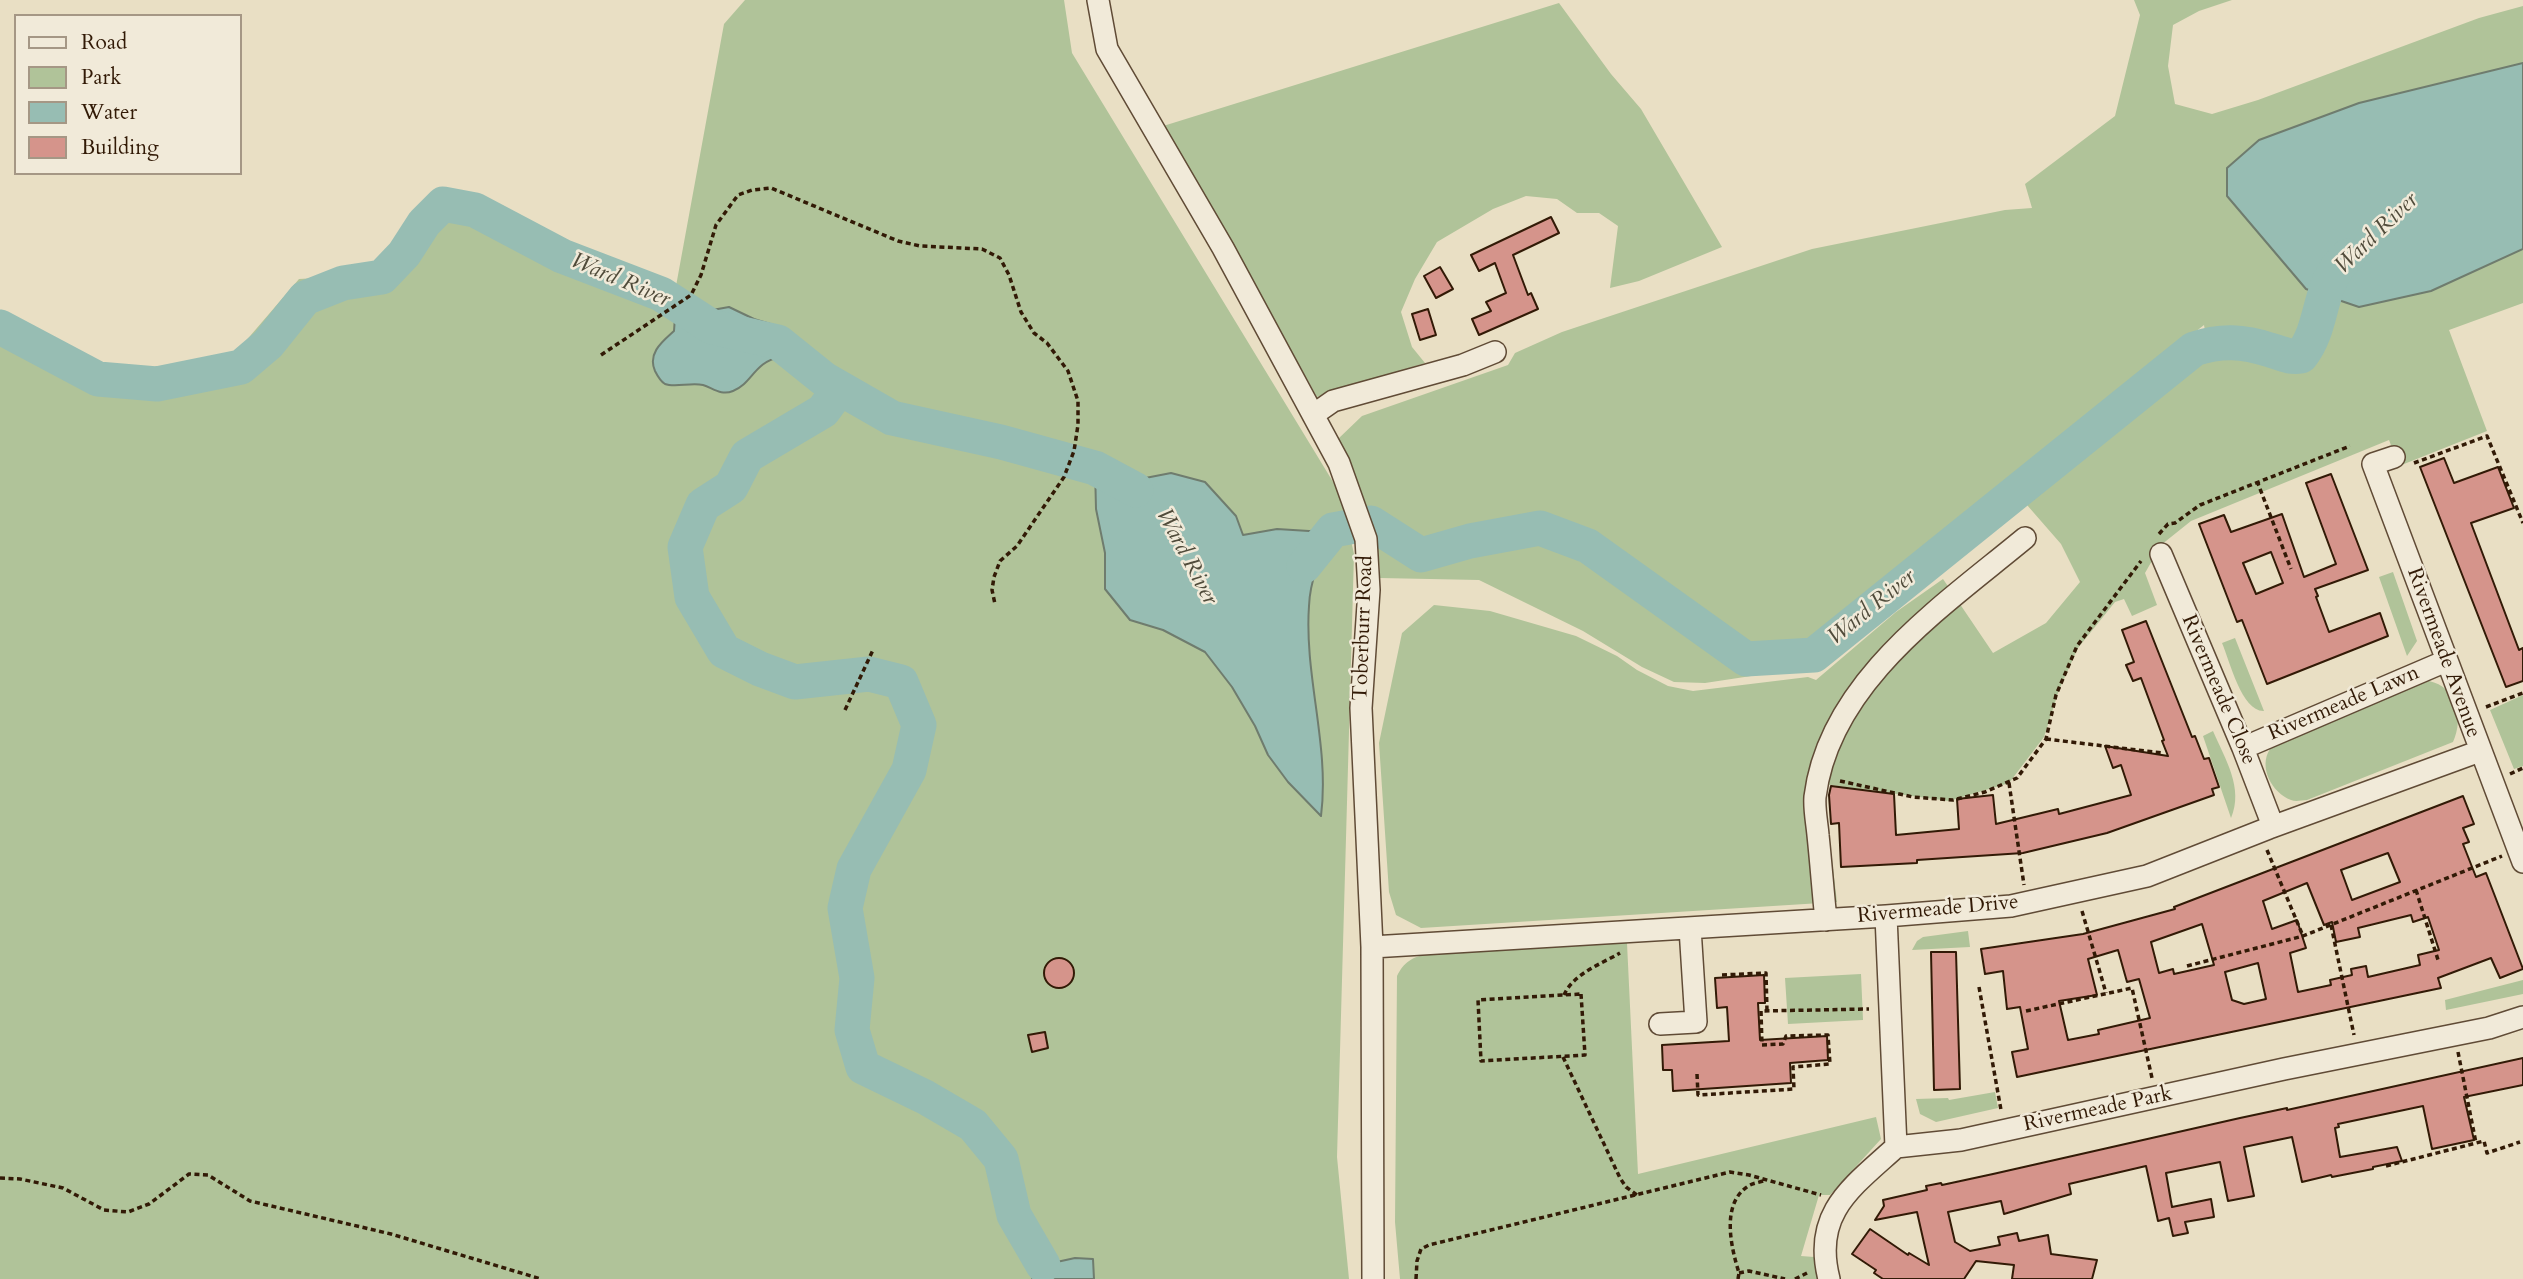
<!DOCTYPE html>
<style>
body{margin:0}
#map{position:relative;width:2523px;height:1279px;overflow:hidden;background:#e9dfc4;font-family:Cardo,serif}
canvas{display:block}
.legend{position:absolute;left:14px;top:14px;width:228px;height:161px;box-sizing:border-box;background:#f1ead9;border:2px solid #a59785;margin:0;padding:9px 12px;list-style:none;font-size:21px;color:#321a06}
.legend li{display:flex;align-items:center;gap:14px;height:35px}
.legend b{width:35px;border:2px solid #a59785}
</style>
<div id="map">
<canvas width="2523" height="1279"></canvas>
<ul class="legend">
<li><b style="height:9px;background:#f1ead9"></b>Road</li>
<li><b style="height:19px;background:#b0c399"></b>Park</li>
<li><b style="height:19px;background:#97bdb3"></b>Water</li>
<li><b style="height:19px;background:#d5948b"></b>Building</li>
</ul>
</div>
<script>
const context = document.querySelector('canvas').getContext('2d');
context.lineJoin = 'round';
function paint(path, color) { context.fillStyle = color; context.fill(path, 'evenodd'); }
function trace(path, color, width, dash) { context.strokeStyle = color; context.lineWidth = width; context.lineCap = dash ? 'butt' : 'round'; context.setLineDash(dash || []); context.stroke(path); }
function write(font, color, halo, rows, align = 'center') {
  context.font = font + ' Cardo,serif'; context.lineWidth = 5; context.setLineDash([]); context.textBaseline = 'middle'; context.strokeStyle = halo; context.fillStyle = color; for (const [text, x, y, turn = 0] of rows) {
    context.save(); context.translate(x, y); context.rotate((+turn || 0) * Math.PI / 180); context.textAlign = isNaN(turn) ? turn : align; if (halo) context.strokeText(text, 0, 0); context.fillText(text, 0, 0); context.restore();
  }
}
const green = new Path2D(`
 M745,0H1064L1072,53L1341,495L1354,554L1337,1157L1349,1279H0V343L118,388L226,364L299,279L391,274L442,214L676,286L724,24Z
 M2134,0H2232L2199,11L2173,25L2168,66L2175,104L2212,114L2258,100L2479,18L2523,6V63L2359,103L2259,140L2305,289L2323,294L2431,291L2523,249V303L2449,330L2487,431L2399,466L2389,440L2191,521L2161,545L2145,573L2157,605L2132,616L2124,599L2115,602L2078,648L2059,690L2044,737L2009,783L1949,801L1823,784L1837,902L1421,928L1396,915L1389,892L1379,743L1402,633L1434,605L1490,611L1576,636L1617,656L1637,670L1668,686L1693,691L1808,677L1816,680L1896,612L1943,579L1993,653L2046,623L2080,582L2061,544L2027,505L2209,355L2204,325L2185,340L2155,373L1818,646L1805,651L1804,668L1705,683L1674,682L1642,667L1583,631L1479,580L1380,578C1381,529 1356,483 1338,439L1362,416L1508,365L1515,353L1562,332L1812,249L2005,210L2032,208L2025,184L2115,116L2140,15Z
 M1559,3L1611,74L1641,109L1722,247L1639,281L1610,288L1618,226L1599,213H1577L1557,199L1526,196L1493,209L1437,242L1415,279L1401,312L1412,347L1425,363L1317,397L1239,258L1160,127Z
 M2393,572L2417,641L2407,656L2379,577Z
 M2235,638L2264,711C2242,712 2230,662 2222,643Z
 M2429,681C2457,687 2464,718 2453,742L2307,800C2302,800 2296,802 2291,800C2272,793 2258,767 2270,749C2273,745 2279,741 2283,738Z
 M2523,695V766L2514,769L2490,710Z
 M2213,731C2225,759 2244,788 2231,818L2203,736Z
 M1968,931L1970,947L1912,950L1917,941L1923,937Z
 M1627,943L1638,1174L1876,1117L1881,1139L1830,1195H1819L1801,1256L1814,1257L1820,1279H1400L1395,1222L1397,976C1404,962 1412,957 1428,954Z
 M1861,974L1863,1020L1788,1024L1785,978Z
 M2523,980V994L2446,1010L2445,1000Z
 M1995,1092L1998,1108L1936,1122L1920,1114L1916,1099L1948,1098L1949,1100Z`);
const water = new Path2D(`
 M2523,63V249L2431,291L2359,307L2306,289L2227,196V168L2259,140L2359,103Z
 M686,302L701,312L729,307L754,319L780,327L785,335L806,351L793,368L780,357C754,362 752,384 733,391C721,396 713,388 703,385C691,382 675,388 665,384C660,381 657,375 655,371C647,353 663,341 674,331L675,317L671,313Z
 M1095,468L1135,480L1171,473L1205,482L1236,516L1243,535L1277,529L1309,531L1333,530C1322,554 1310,578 1309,606C1304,676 1330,746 1321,816L1288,782L1268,755L1255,726L1232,687L1205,652L1163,630L1130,620L1105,589V553L1096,509Z
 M1075,1258L1093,1259L1094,1279H1032L1043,1265Z`);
const river = new Path2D(`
 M0,327L98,379L157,384L241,367L268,344L305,298L343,283L382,277L404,254L424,223L443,204L475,210L562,256L661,294L712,327L778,342L824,379L892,418L1001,442L1095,468L1136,490
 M840,388L823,411L747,456L731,487L703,505L685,547L692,597L724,651L760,669L795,682L869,674L901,682L919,725L909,770L854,869L845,908L857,978L852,1030L863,1067L925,1097L973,1125L1001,1159L1014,1215L1043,1265
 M1304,566L1333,530L1371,523L1421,555L1470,541L1540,528L1588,546L1746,659L1814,655L2194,349C2221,340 2243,341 2270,350C2282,353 2288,358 2301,356C2326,324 2316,284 2348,256`);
const building = new Path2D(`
 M1551,217L1559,233L1513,255L1528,295L1531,293L1538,309L1479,335L1472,319L1491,311L1486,302L1506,293L1495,263L1479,271L1471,255Z
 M1440,267L1453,289L1436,298L1424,276Z
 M1428,309L1436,335L1420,340L1412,314Z
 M2444,458L2454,483L2498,467L2514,508L2471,523L2519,650L2523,648V681L2506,687L2420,467Z
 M2331,474L2368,570L2315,589L2318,596L2316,597L2329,632L2380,613L2388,636L2267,684L2242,620L2237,622L2199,524L2224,515L2231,532L2282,514L2304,577L2336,564L2306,483ZM2271,552L2283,583L2256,594L2243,563Z
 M2146,621L2192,737L2195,736L2204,759L2209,758L2219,787L2212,789L2214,795L2107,833L2023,853L1917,860V863L1841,867L1839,823L1831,824L1829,795L1831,786L1894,794L1896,835L1959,829L1957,799L1993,795L1996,824L2058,809L2059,814L2131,795L2121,765L2113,768L2105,746L2168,756L2162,741L2164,740L2141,678L2133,681L2126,665L2134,662L2122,630Z
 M2463,796L2474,824L2463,828L2469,842L2463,844L2476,877L2486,873L2523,969L2500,978L2491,958L2438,978L2441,988L2017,1077L2012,1052L2028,1049L2020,1007L2007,1009L2003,971L1985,974L1981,949L2083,934L2175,909L2174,907ZM2388,853L2400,882L2352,900L2341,870ZM2307,883L2324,925L2332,922L2336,942L2360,937L2358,928L2411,915L2413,922L2428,917L2439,950L2418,955L2420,965L2368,977L2366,966L2351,969L2352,975L2330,980L2331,985L2298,992L2290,953L2306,948L2297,920L2272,929L2263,901ZM2202,924L2214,965L2174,974L2173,969L2159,973L2151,942ZM2118,950L2127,982L2139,979L2150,1018L2098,1030L2099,1034L2068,1040L2059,1001L2097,995L2088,959ZM2258,963L2266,999L2244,1004L2232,1000L2225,972Z
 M1931,952H1956L1960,1089L1934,1090Z
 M1044 973a15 15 0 1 1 30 0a15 15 0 1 1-30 0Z
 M1764,975L1765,1003H1758L1760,1040L1827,1036L1828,1060L1790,1063L1791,1083L1673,1091L1672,1070H1663L1662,1045L1729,1041L1727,1007L1717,1008L1715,978Z
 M1045,1032L1048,1048L1032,1052L1028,1035Z
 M2523,1058V1085L2464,1097L2474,1140L2432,1149L2423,1106L2338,1124L2339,1127L2335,1128L2340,1157L2397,1147L2402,1161L2373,1167V1169L2332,1177L2331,1175L2302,1182L2292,1137L2244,1147L2254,1196L2228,1201L2220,1162L2166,1173L2172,1207L2211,1199L2214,1217L2185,1222L2188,1233L2173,1236L2169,1218L2158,1221L2146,1166L2069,1184L2071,1194L2004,1214L2001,1201L1948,1212L1955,1242L1970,1251L2000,1245L1998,1237L2017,1233L2019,1241L2048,1235L2051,1254L2097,1260L2092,1279H2012L2014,1265L1976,1261L1964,1279H1883L1874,1273L1876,1270L1852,1254L1870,1229L1908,1255L1909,1253L1929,1265L1917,1212L1875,1220L1884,1206L1883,1200L1927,1190L1926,1186L1941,1183L1942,1185L1993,1174L2240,1118L2287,1108V1110Z`);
const path = new Path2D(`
 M601,355L691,295L701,275L716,225L738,195L752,190L771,188L898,241L920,246L982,249L1000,258L1009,275L1021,312L1034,333L1047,343L1068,371L1078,401V425L1074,451L1064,477L1017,546L1000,561L994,577L992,590L995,604
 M2414,463L2487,436L2523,523
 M2257,481L2291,569
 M2159,534L2168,524L2175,523L2200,505L2350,446
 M2486,707L2523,693
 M845,710L873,650
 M2046,739L2162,753
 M2510,774L2523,768
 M1840,781L1913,797L1953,800L1985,792L2017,778L2046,739L2056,695L2077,646L2141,561
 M2009,783L2024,885
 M2267,850L2303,936
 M2416,890L2439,963
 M2082,911L2106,993
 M2331,925L2354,1035
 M2187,966L2303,936L2502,856
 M1722,975L1766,973L1767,1011
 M1979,987L2001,1110
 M1581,994L1585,1055L1481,1061L1478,1000Z
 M1564,995C1573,974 1601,964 1620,953
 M2026,1011L2132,988L2152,1078
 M2458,1052L2476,1143
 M1563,1057L1620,1178L1626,1187L1637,1195
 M1697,1074L1698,1095L1794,1089L1793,1067L1830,1064L1828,1035L1786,1036L1783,1044L1762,1045L1761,1011L1869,1009
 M2386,1166L2484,1141L2487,1153L2520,1142
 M0,1178L20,1179L63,1188L104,1210L128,1212L149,1204L189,1174L208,1175L250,1201L391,1234L541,1279
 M1739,1273L1749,1271L1785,1279
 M1416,1279L1417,1261L1421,1249L1429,1245L1730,1172L1749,1175L1821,1195
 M1738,1279L1739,1273C1731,1247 1720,1202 1750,1185C1754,1183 1761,1182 1766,1180
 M1795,1279L1807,1273`);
const minor = new Path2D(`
 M1098,0L1107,49L1223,248L1339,463L1366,539L1369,590L1361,708L1372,947L1373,1279
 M1313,415L1333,401L1463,365L1495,352
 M2394,457L2373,464L2523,862
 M2161,554L2243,748L2273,826
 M2243,748L2446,661
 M1886,916L1896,1147L1961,1140L2284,1069L2489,1028L2523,1017
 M1826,920C1823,892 1821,863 1818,835C1817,823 1814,809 1815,797C1829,682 1943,606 2025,538
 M1372,947L1886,916L2011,906L2147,876L2269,828L2480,751
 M1660,1024L1696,1022L1690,928
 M1829,1279C1812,1213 1852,1187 1896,1147`);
const streetNames = [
 ["Toberburr Road",1364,628,-88],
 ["Rivermeade Avenue",2443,653,70],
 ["Rivermeade Close",2218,690,67],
 ["Rivermeade Lawn",2344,704,-23],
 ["Rivermeade Drive",1938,910,-5],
 ["Rivermeade Park",2098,1110,-12]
];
const waterNames = [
 ["Ward River",2377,234,-44],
 ["Ward River",620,281,23],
 ["Ward River",1186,557,62],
 ["Ward River",1872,608,-39]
];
paint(green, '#b0c399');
paint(water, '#97bdb3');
trace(water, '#6f7c6e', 2);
trace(river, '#97bdb3', 35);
paint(building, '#d5948b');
trace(building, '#321a06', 2);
trace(minor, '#604b36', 24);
trace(path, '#321a06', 3.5, [5, 3.5]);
trace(minor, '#f1ead9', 21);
write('21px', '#321a06', '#f1ead9', streetNames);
write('italic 23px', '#504b3a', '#f1ead9', waterNames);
</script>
